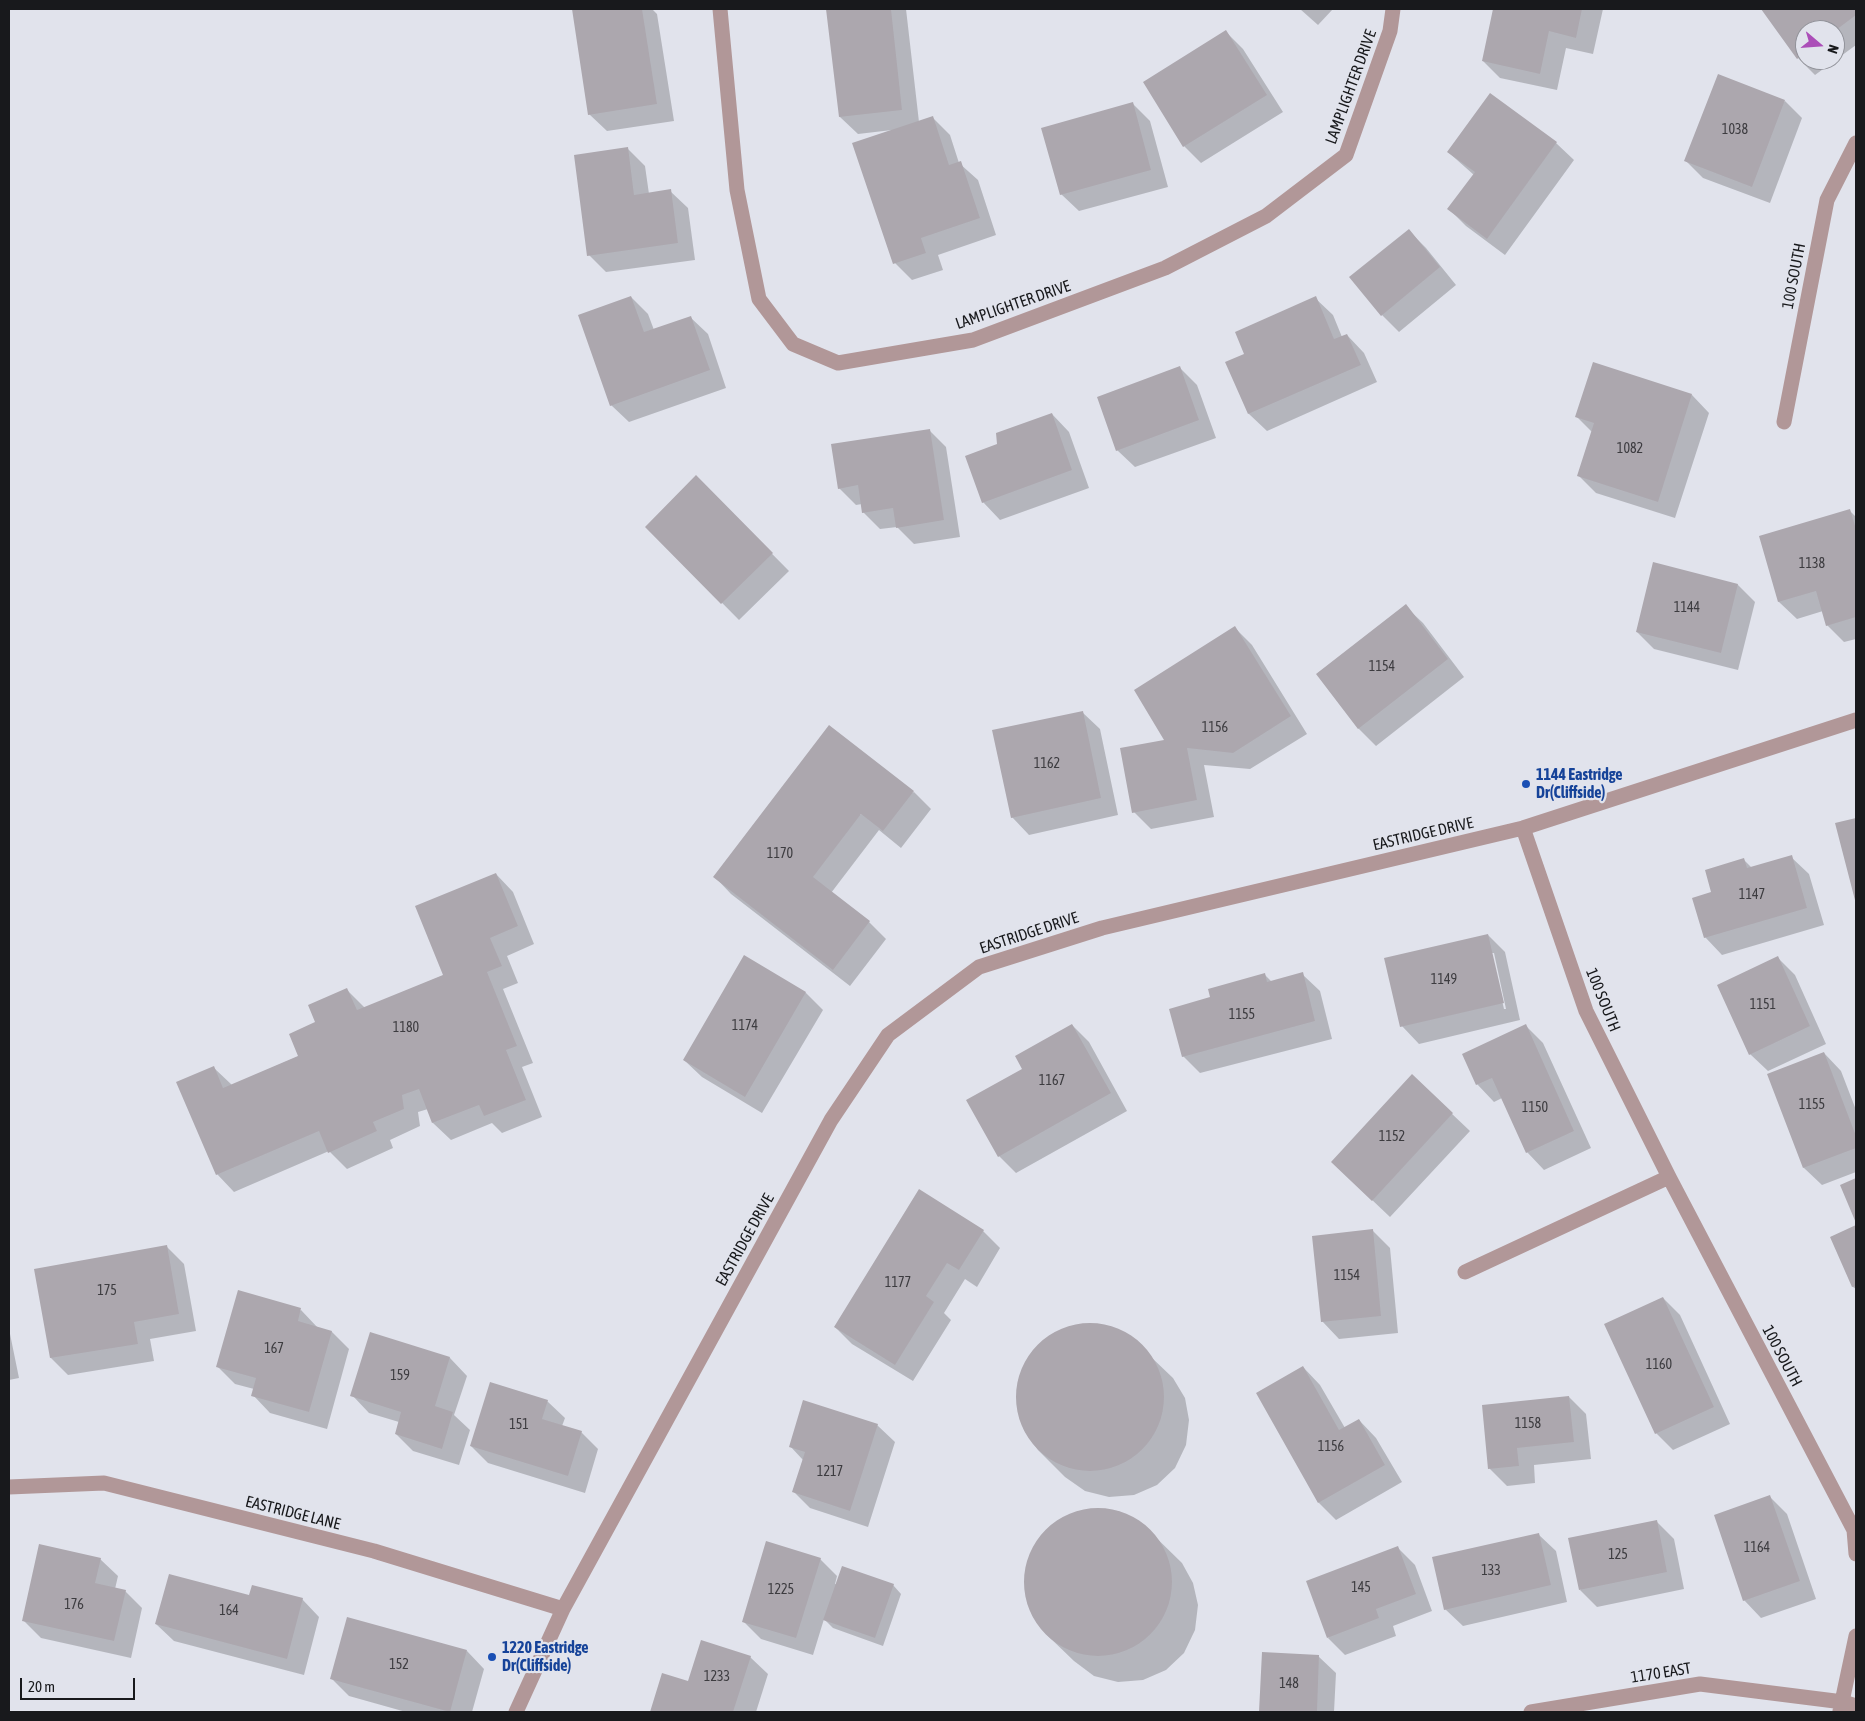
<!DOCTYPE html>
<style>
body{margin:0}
#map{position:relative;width:1865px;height:1721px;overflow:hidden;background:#e1e3ec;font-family:"Asap Condensed",sans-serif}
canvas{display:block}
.frame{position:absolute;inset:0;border:10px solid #18191c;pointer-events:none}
.north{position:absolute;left:1795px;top:20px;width:50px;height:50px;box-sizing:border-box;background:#e1e3ec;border:1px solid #919299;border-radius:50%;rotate:108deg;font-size:14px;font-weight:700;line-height:20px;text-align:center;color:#18191c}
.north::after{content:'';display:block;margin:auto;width:18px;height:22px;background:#ab4eb8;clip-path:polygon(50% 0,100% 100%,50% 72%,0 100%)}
.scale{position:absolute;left:20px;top:1678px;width:115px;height:22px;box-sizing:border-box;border:2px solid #18191c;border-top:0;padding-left:6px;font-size:15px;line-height:18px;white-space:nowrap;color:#18191c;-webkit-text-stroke:4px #e1e3ec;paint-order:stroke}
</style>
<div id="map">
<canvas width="1865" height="1721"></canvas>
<div class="frame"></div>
<div class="north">N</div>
<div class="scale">20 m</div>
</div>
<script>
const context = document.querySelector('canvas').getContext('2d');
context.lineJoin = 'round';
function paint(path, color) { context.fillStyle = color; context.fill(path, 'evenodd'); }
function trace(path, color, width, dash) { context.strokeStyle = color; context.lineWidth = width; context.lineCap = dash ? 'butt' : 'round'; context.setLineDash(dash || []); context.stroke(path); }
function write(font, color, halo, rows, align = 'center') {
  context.font = font + ' "Asap Condensed",sans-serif'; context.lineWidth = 4.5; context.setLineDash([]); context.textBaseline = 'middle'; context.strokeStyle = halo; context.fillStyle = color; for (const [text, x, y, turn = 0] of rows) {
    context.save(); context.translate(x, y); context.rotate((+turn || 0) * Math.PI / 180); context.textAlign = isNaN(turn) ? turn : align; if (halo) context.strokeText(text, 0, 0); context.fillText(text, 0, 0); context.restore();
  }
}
const shadow = new Path2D(`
 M573,9H652L657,14L674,121L607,131L589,114Z
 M828,9H906L919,122L932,117L950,135L959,163L978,180L996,235L938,255L943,270L912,280L895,263L892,130L858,134L840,117Z
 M1300,9H1333L1318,25Z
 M1494,9H1603L1593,54L1566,48L1557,90L1500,78L1483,61Z
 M1763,9H1856V45L1815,75L1798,58ZM1805,30H1835V60H1805Z
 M1226,32L1243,49L1283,112L1201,163L1184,146Z
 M1490,95L1556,143L1574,160L1505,255L1466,226L1449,209L1474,175L1448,152Z
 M1785,101L1802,118L1770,203L1703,178L1686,161Z
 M1133,104L1150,121L1168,187L1079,211L1061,194Z
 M628,149L645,166L649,194L670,191L688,208L695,260L606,272L589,255Z
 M1409,231L1426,248L1456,285L1399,332L1382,315Z
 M631,297L648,314L654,330L690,317L708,334L726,388L629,422L611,405Z
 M1315,298L1333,315L1342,337L1347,335L1364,353L1377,382L1267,431L1249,414L1227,363L1246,354Z
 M1179,367L1197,385L1216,438L1135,467L1117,450Z
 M1692,395L1709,413L1675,518L1596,493L1579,476L1592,432L1576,416Z
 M1052,414L1069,432L1089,488L1000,520L983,502L998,445Z
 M929,430L946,447L960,537L914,544L897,527L880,529L863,512L862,504L856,505L839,488Z
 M696,477L789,571L739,620L647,527Z
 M1850,511L1856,517V639L1844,642L1827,625L1823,611L1797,619L1779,602L1760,537Z
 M1654,564L1738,585L1755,602L1738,670L1654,649L1637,632Z
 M1405,606L1423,623L1464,677L1376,746L1359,729L1317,674Z
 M1235,628L1252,645L1307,734L1250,769L1204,765L1214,817L1151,829L1134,812L1166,740Z
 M1082,712L1100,729L1118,815L1029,835L1012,817Z
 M914,792L931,809L901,848L879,830L831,893L869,922L886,939L850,986L731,894L714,876Z
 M1856,819V902L1836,824Z
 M1791,857L1809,874L1824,925L1722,955L1705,937L1713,893L1744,860L1752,868Z
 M496,874L513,892L534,944L507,956L518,983L503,989L533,1063L522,1067L542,1117L502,1133L492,1123L451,1140L433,1123L428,1109L418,1112L420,1126L390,1140L393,1148L347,1169L329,1151L234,1192L217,1174L214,1068L232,1085L299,1056L316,1023L347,990L365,1008L444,975Z
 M1488,935L1505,952L1520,1020L1419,1044L1402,1026ZM1491,953H1494L1506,1009H1504Z
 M745,957L806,993L823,1010L762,1113L702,1077L684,1060Z
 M1778,958L1795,975L1826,1044L1768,1071L1750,1054Z
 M1302,974L1320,991L1332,1039L1200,1073L1183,1056L1212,998L1265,975L1272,982Z
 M1072,1025L1089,1042L1127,1111L1016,1173L999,1156L1024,1069Z
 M1526,1026L1543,1043L1591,1148L1544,1170L1527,1152L1502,1098L1494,1102L1477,1084Z
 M1824,1053L1841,1071L1856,1110V1172L1822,1185L1804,1168L1769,1075Z
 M1412,1076L1470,1131L1390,1217L1350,1179Z
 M1856,1226V1289L1853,1287L1831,1237Z
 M983,1231L1000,1248L977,1287L965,1279L944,1313L951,1320L913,1381L852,1344L835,1327Z
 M1373,1231L1390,1248L1398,1333L1339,1339L1322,1321Z
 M167,1247L184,1264L196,1331L150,1339L154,1361L68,1375L51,1358L36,1270Z
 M1663,1298L1680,1315L1730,1424L1673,1450L1656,1433Z
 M301,1310L318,1328L332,1332L349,1349L327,1429L270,1413L253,1395L254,1389L235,1384L218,1367Z
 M1085,1324L1108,1327L1129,1336L1173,1378L1185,1398L1189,1420L1186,1445L1175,1468L1157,1485L1134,1495L1109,1497L1085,1491L1065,1477L1038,1450L1024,1430L1017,1406L1018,1381L1028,1358L1043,1341L1063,1329Z
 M9,1329L19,1378L9,1380Z
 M371,1334L450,1358L467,1376L454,1415L470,1430L459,1465L413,1451L396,1434L399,1422L369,1413L352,1395Z
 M1303,1367L1320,1385L1345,1428L1359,1420L1376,1438L1402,1482L1336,1520L1319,1503Z
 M1569,1397L1586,1414L1591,1459L1534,1465L1535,1483L1507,1486L1490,1469L1483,1406Z
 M547,1401L565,1418L562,1426L581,1432L598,1449L585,1493L488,1463L471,1446Z
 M877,1425L895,1442L868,1527L810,1508L793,1491L803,1460L790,1446Z
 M1770,1497L1787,1514L1816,1599L1761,1618L1744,1600Z
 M1095,1509L1118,1511L1139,1521L1182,1563L1193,1583L1198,1605L1195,1630L1184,1653L1166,1670L1143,1680L1118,1682L1094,1676L1074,1661L1047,1635L1032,1615L1026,1591L1027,1566L1037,1543L1052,1525L1072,1514Z
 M1656,1521L1674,1539L1684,1589L1597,1607L1580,1590Z
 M1538,1534L1556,1551L1567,1602L1463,1626L1445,1609Z
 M1398,1548L1415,1565L1432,1611L1393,1626L1396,1636L1345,1655L1328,1638Z
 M100,1559L118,1576L115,1589L125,1591L142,1608L131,1658L41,1638L24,1621Z
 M820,1559L837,1576L835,1584L893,1585L901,1594L883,1646L833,1628L824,1619L813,1655L761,1639L743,1621Z
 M250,1596L302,1599L319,1617L304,1675L174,1641L156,1624Z
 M467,1651L484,1669L472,1712H406L349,1696L332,1679Z
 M1263,1654L1318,1656L1336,1673L1334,1712H1260Z
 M750,1657L768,1674L756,1712H651L663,1675L689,1682Z`);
const building = new Path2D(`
 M572,9H642L657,104L588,115Z
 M826,9H891L902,110L839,117Z
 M1493,9H1582L1576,38L1549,31L1540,74L1482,61Z
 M1761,9H1856V15L1836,30H1805V53L1797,59Z
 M1226,30L1267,95L1183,147L1143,82Z
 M1718,74L1785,100L1752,187L1684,161Z
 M1490,93L1557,142L1487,239L1447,209L1475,172L1447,152Z
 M1133,102L1151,170L1060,195L1041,128Z
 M933,116L949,165L961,161L980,218L921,238L926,253L893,264L852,143Z
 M628,147L634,195L671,189L678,243L587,256L574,155Z
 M1409,229L1440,267L1381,316L1349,277Z
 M631,296L644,332L691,316L710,370L610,406L578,315Z
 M1316,296L1334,339L1347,334L1361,365L1248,414L1225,362L1244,354L1235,332Z
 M1593,362L1692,394L1658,502L1577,476L1594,423L1575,417Z
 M1180,366L1199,420L1116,451L1097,397Z
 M1052,413L1072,470L982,503L965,456L997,444L996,433Z
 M930,429L944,520L896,528L893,508L862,513L858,485L838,489L831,444Z
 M696,475L773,553L721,604L645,527Z
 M1850,509L1856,529V617L1826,626L1816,591L1778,602L1759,536Z
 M1653,562L1738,584L1721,653L1636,632Z
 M1406,604L1448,659L1358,729L1316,674Z
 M1235,626L1291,716L1233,753L1187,748L1197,800L1132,813L1120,748L1164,740L1134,690Z
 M1083,711L1101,798L1011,818L992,730Z
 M829,725L914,791L883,831L861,814L813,877L870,921L833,970L713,877Z
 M1856,818V904L1835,823Z
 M1792,855L1807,908L1704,938L1692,898L1711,892L1705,870L1744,858L1747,868Z
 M496,873L518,926L490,938L502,966L487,972L517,1046L506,1050L526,1100L484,1116L479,1105L432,1123L419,1089L402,1095L404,1109L373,1122L377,1131L328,1153L319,1131L216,1175L176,1082L214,1066L223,1088L298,1056L289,1034L315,1022L308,1005L347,988L357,1010L443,975L415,906Z
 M1488,934L1504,1003L1400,1027L1384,958Z
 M744,955L806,992L745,1097L683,1060Z
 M1778,956L1810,1026L1749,1055L1717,985Z
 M1303,972L1315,1021L1182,1057L1169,1009L1210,997L1208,989L1265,973L1267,982Z
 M1072,1024L1111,1093L998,1157L966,1100L1022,1069L1015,1056Z
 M1526,1024L1574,1131L1526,1153L1492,1078L1476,1085L1462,1054Z
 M1824,1052L1856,1136V1148L1803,1168L1767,1074Z
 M1412,1074L1453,1113L1372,1201L1331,1162Z
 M1856,1178V1223L1840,1185Z
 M919,1189L984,1230L959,1270L947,1263L926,1296L934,1302L895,1365L834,1327Z
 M1856,1225V1286L1852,1287L1830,1237Z
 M1373,1229L1381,1316L1321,1322L1312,1236Z
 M167,1245L179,1314L134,1322L138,1344L50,1358L34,1269Z
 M238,1290L301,1308L298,1321L332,1331L309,1412L251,1396L256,1378L216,1367Z
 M1663,1297L1714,1407L1655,1434L1604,1324Z
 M1016 1397a74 74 0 1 1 148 0a74 74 0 1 1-148 0Z
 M370,1332L450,1357L435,1406L453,1412L442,1449L395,1434L401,1412L350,1396Z
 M1303,1366L1339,1430L1359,1419L1385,1465L1318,1503L1256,1393Z
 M490,1382L548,1400L542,1419L582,1431L568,1476L470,1446Z
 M1569,1396L1574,1442L1517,1448L1519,1466L1488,1469L1482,1405Z
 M803,1400L878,1424L850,1511L792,1492L805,1452L789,1447Z
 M1770,1495L1800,1581L1743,1601L1714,1515Z
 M1024 1582a74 74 0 1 1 148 0a74 74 0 1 1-148 0Z
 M1657,1520L1667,1572L1579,1590L1568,1538Z
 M1539,1533L1551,1585L1444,1610L1432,1557Z
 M766,1541L821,1558L796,1638L742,1622Z
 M39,1544L101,1558L95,1583L126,1590L114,1641L22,1621Z
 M1398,1546L1416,1594L1376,1609L1379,1618L1327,1638L1306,1581Z
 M842,1566L894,1584L875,1638L823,1620Z
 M169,1574L249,1595L252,1585L303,1598L287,1659L155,1624Z
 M347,1617L467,1650L450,1712L330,1679Z
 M701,1640L751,1656L733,1712H650L662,1673L688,1681Z
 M1262,1652L1319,1655L1317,1712H1259Z`);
const street = new Path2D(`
 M720,9L737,190L759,299L793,344L838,363L973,340L1165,268L1266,216L1346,155L1390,31L1393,9
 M1784,422L1827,200L1856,143
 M1523,828L1586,1011L1669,1177L1854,1530L1856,1554
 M1465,1272L1669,1177
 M9,1487L104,1483L374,1551L563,1609
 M1840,1711L1856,1636
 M516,1712L563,1609L831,1120L888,1035L979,967L1102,928L1523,828L1856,720
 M1531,1712L1700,1684L1843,1702L1856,1706`);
const markers = [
 [1526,784,5,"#1a4fb4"],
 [492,1657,5,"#1a4fb4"]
];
const numberNames = [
 ["1038",1735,130],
 ["1082",1630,449],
 ["1138",1812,564],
 ["1144",1687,608],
 ["1154",1382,667],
 ["1156",1215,728],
 ["1162",1047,764],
 ["1170",780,854],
 ["1147",1752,895],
 ["1149",1444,980],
 ["1151",1763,1005],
 ["1155",1242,1015],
 ["1174",745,1026],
 ["1180",406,1028],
 ["1167",1052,1081],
 ["1155",1812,1105],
 ["1150",1535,1108],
 ["1152",1392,1137],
 ["1154",1347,1276],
 ["1177",898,1283],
 ["175",107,1291],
 ["167",274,1349],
 ["1160",1659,1365],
 ["159",400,1376],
 ["1158",1528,1424],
 ["151",519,1425],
 ["1156",1331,1447],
 ["1217",830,1472],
 ["1164",1757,1548],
 ["125",1618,1555],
 ["133",1491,1571],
 ["145",1361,1588],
 ["1225",781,1590],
 ["176",74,1605],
 ["164",229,1611],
 ["152",399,1665],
 ["1233",717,1677],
 ["148",1289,1684]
];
const streetNames = [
 ["LAMPLIGHTER DRIVE",1351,87,-70],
 ["100 SOUTH",1794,276,-79],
 ["LAMPLIGHTER DRIVE",1013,305,-19],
 ["EASTRIDGE DRIVE",1423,834,-13],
 ["EASTRIDGE DRIVE",1029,933,-18],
 ["100 SOUTH",1603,1000,68],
 ["EASTRIDGE DRIVE",745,1240,-61],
 ["100 SOUTH",1782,1356,62],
 ["EASTRIDGE LANE",293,1513,14],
 ["1170 EAST",1661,1673,-9]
];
const transitNames = [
 ["1144 Eastridge",1536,775],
 ["Dr(Cliffside)",1536,793],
 ["1220 Eastridge",502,1648],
 ["Dr(Cliffside)",502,1666]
];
paint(shadow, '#0003');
paint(building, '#aca7ae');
trace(street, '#b19798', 15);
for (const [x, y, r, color] of markers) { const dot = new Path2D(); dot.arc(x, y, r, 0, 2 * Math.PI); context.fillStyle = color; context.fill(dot); trace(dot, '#e1e3ec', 2); }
write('14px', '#3d3c40', null, numberNames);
write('16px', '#18191c', '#e1e3ec', streetNames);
write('bold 16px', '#164399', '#e1e3ec', transitNames, 'left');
</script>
